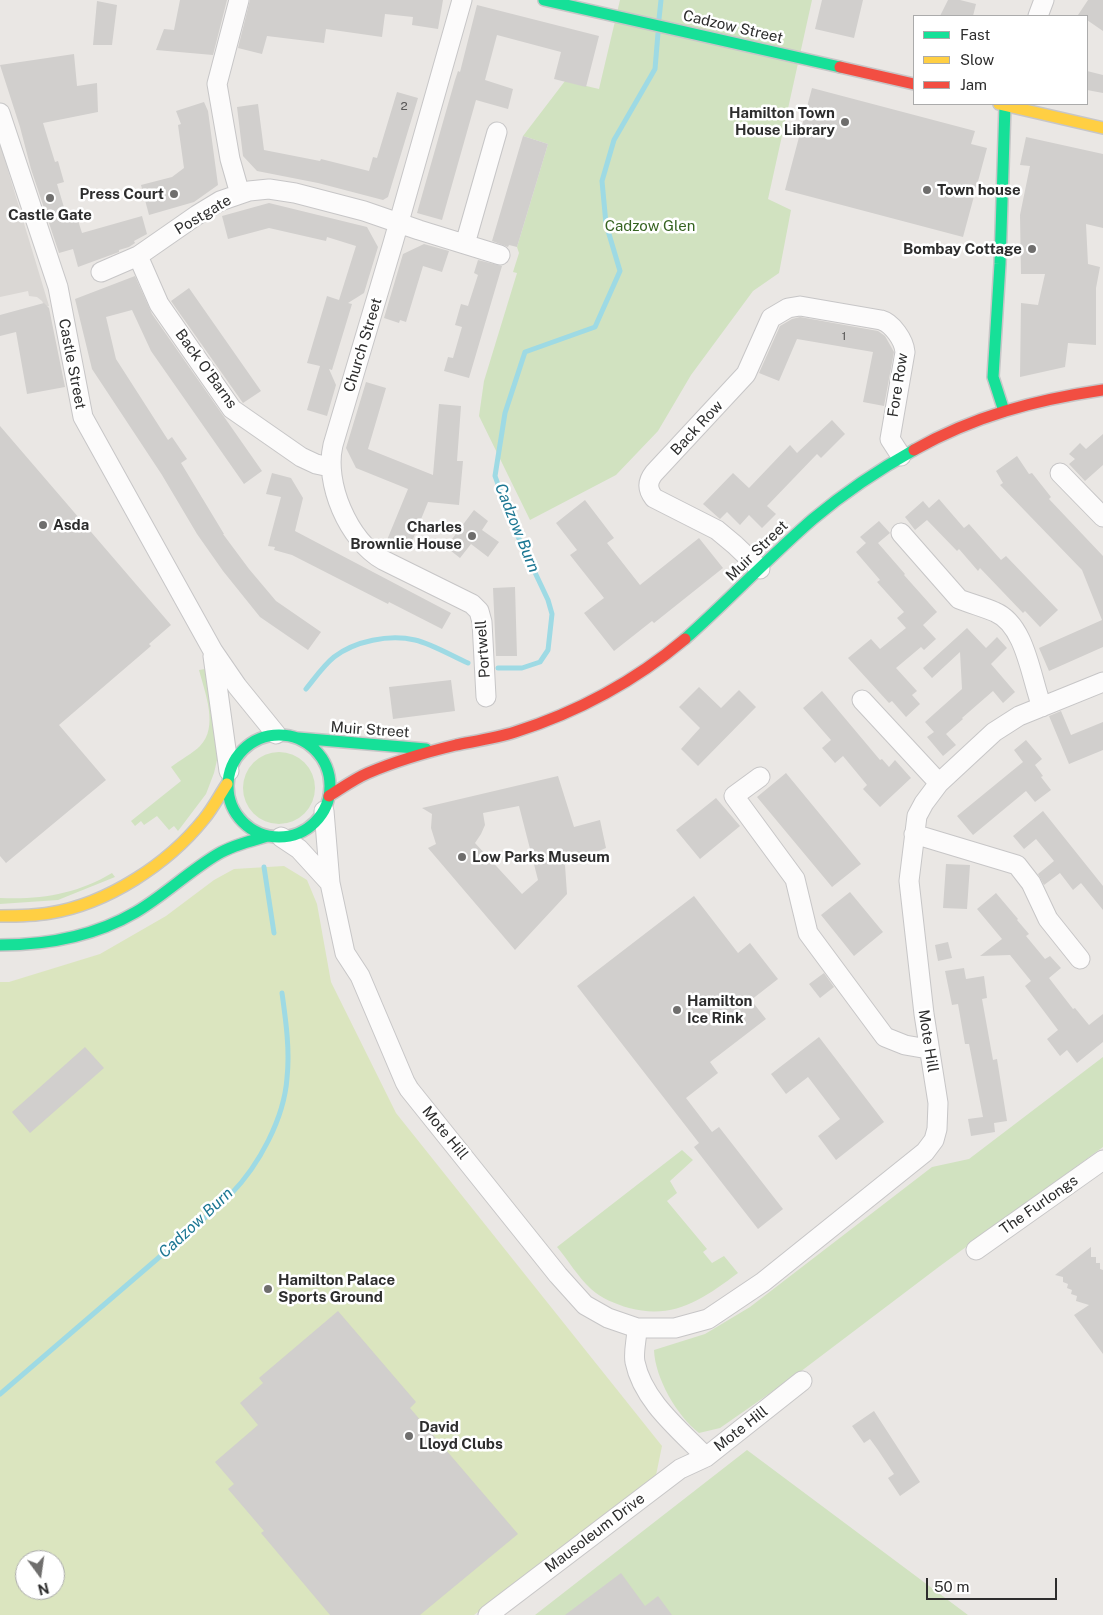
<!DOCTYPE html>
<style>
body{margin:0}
#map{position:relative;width:1103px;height:1615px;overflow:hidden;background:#eae7e4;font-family:"Public Sans",sans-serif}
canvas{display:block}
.legend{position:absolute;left:913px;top:15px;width:175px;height:90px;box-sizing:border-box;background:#fff;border:1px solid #ababab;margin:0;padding:6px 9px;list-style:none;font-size:15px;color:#2d2d2d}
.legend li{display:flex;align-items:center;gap:10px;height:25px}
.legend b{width:25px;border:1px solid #ababab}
.north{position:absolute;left:15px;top:1550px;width:50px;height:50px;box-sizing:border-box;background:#fff;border:1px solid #ababab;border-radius:50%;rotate:166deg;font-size:14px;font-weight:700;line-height:20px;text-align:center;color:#2d2d2d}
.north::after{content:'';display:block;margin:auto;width:18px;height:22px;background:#6f6e6d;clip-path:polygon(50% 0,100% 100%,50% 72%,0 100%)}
.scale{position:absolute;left:926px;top:1578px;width:131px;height:22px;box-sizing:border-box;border:2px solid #2d2d2d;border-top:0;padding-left:6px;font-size:15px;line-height:18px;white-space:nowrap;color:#2d2d2d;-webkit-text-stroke:4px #fff;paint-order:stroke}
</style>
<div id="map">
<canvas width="1103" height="1615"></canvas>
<ul class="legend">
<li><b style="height:6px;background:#16e098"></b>Fast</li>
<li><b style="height:6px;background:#ffcf43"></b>Slow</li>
<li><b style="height:6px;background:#f24e42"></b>Jam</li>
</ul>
<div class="north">N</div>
<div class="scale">50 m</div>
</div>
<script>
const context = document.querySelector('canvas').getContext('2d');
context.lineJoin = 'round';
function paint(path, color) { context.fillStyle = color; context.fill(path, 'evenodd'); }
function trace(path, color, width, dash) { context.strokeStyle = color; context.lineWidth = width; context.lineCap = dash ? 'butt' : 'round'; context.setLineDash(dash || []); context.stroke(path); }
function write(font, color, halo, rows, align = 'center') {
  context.font = font + ' "Public Sans",sans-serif'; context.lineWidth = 5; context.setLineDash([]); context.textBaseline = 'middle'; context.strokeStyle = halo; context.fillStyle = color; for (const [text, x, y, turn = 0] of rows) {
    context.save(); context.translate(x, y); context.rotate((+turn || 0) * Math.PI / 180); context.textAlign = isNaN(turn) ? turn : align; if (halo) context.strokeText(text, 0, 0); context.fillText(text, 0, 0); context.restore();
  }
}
const green = new Path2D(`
 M620,0H812L768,199L791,210L779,273L753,291L691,375L658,431L616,475L530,520L479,416L484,381L517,273L513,272L519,253L517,247L548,144L523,136L565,81L599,89Z
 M205,669L209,677L218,749L217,760L214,773L206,794L178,831L174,826L169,830L157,816L144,825L141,821L135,826L131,821L181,781L171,767C180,760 193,753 200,746C219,727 205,693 199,670Z
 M243 788a36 36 0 1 1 72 0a36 36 0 1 1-72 0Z
 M112,873L115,877L58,900L0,904V898C40,900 77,894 112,873Z
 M1103,1057V1147L940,1266L796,1375L720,1428L699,1433C677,1416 655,1378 654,1350L705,1334L750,1307L932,1167L969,1159Z
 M682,1150L693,1160L670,1181L677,1193L667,1201L707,1249L703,1252L712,1263L724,1256L738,1273C703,1299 674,1320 629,1308C615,1304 601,1298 591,1289C578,1277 568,1260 557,1247Z
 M747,1450L968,1615H535Z`);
const pitch = new Path2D(`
 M284,866L307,880L317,904L331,982L396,1113L662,1446L655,1480L474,1615H0V982H9L100,954L166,916L214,880L234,869ZM25,1560H55V1590H25Z`);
const plaza = new Path2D(`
 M0,144L49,306L45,307L42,301L37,297L29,296L28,291L0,297Z`);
const stream = new Path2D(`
 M659,19L661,0
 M498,668H522L540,662L548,650L552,614L548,600L513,526L495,476L505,413L525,352L595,327L620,271L606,224L602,181L614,140L655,69L658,33
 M306,689C315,678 323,666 334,657C355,641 389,634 415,640C432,644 452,656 468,663
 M264,867L274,933
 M0,1394L199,1223C210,1213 221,1204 231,1194C259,1165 284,1119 287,1078C290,1050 286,1022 282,993`);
const building = new Path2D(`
 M180,0H227L213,55L156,50L164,29L174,30Z
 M250,0H443L438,29L412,25L413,17L385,14L382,37L326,29L324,43L267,36L262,54L238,48Z
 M822,0H863L854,38L815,29Z
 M948,0H960L976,4L973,16H940Z
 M1088,0H1103V31L1087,20V16L1078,15Z
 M97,1L117,5L112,45H93Z
 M477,5L599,36L586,87L554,79L561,52L497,35L485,80L513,89L508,109L476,100L442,220L417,213L455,80L458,71L460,72Z
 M74,54L77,86L97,83L98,112L43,123L55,162L58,161L64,182L57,184L66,214L75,211L82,233L142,216L147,234L134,241L135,243L129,247L119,250V252L78,267L73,249L59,253L31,169L20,127L0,65Z
 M1087,71L1103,75V93L1087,90Z
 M812,88L975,131L971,144L987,148L963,237L785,190Z
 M397,92L418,98L388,197L383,200L318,183L257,171L243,156L237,107L258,104L264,150L320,161L321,159L369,171L373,157L377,158Z
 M204,102L208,111L218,185L194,202L149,215L141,185L172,177L184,168L178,125L181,124L176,111Z
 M523,136L548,144L517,247L509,245L508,247L492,241Z
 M1026,137L1103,154V228L1086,224L1088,264L1100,267L1096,288V345L1068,343L1065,367L1020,377L1021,303L1038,305L1045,274H1021L1020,215L1030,166L1020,165Z
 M269,203L367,227L378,247L364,293L348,303L352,304L332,370L329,369L336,385L327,416L307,410L320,366L307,363L327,296L339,300L356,246L327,237L326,241L269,228L228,239L222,216Z
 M424,244L449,251L442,272L423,266L406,322L400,320L399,323L384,318L403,254Z
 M478,260L502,266L469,378L444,371L448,357L453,358L462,327L455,325L461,304L468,306L478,275L474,273Z
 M135,276L152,314L262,471L244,484L151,351L132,310L106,317L116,359L168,440L172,437L187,459L181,463L224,534H223L249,569L276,601L321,632L308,650L260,617L223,571L197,534L162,475L92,369L75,299Z
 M189,288L261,391L243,403L171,301Z
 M44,303L49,308L65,387L27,394L16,332L0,336V315Z
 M800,317L878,331L885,336L894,352L884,406L863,402L873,352L797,339L779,381L759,373L780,326L792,319Z
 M366,382L386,388L368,449L433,475L439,404L461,406L457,461H463L459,505L428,502L409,549L387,540L408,489L356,468L346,448Z
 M832,420L845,434L821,458L817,454L767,506L776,514L762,528L749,515L740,525L727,512L720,519L703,504L733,473L749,488L790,445L797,453Z
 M0,426L171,625L149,644L151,646L59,725L106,780L6,863L0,856Z
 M1103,434V465L1085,481L1069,464L1075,459L1069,454L1080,443L1086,449Z
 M1017,456L1029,474L1032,473L1051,497L1049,499L1103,556V647L1049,671L1039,648L1102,620L1082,570L1000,485L1003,483L996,471Z
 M272,473L291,478L303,498L295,531L451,613L442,629L389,602L388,604L292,555L274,550L275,547L268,546L281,497L266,494Z
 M939,499L964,528L969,524L1001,560L1006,556L1058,610L1040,627L1025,611L1023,613L980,568L978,571L959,549L957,551L927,520L915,530L905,517L923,501L929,508Z
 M585,500L614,538L607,543L640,585L699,538L723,568L654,623L652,621L614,651L584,613L604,598L570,555L577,550L556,523Z
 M474,510L488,521L482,530L499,542L488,557L471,544L460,558L446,547Z
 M879,521L890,533L878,543L905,574L904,575L937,612L923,625L936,639L924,650L921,647L896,668L917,691L912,695L920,704L906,717L892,701L889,703L848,658L871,639L880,649L906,628L897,618L904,612L877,582L880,580L856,552L866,543L860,537Z
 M515,587L517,656H496L493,588Z
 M967,628L986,648L997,637L1007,648L991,664L1015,692L1003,703L993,691L962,718L963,719L946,734L956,745L943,756L927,737L934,732L925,722L962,689L960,652L932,678L923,668Z
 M451,680L455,711L393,719L389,687Z
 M699,687L721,708L739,690L756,707L698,766L681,749L700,728L679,707Z
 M822,691L880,760L882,759L889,767L895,760L911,778L880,807L863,789L867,785L843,756L835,763L822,748L831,740L803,708Z
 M1061,711L1071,735L1103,722V750L1069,764L1049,716Z
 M1026,740L1042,759L1035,765L1043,776L1041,777L1051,790L1035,802L1026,791L973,835L957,816L1023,762L1014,750Z
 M786,773L861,864L832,887L757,797Z
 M558,776L574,827L600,820L606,848L565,865L567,894L515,950L428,848L436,844L431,828L432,814L422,808ZM519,806L538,880L522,894L475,843L481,834L485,825L483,813Z
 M716,798L740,826L700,859L676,830Z
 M1043,811L1103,886V910L1081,883L1073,890L1060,873L1044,885L1038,874L1054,861L1036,839L1024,849L1013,836Z
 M946,864L970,865L967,909L943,908Z
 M850,892L883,932L854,956L821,915Z
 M996,893L1018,919L1017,920L1029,934L1026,936L1045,959L1050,956L1061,968L1049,978L1073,1009L1075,1008L1089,1025L1103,1014V1042L1077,1063L1067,1050L1060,1056L1047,1039L1058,1030L1025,986L1031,981L1010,955L980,956L1002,939L977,909Z
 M694,896L738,953L750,943L778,979L751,1000L766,1019L710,1062L718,1073L686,1098L712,1132L719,1127L783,1209L758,1229L694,1147L699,1143L577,986Z
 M948,942L952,958L938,961L935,945Z
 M964,968L966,979L984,976L987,998L982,999L993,1060L997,1059L1007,1121L994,1123L995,1132L971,1136L968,1119L983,1117L969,1044H965L958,1004L952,1005L945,971Z
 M824,973L834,987L820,998L809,984Z
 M819,1037L884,1122L836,1160L818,1136L840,1119L808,1077L786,1094L771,1074Z
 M85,1047L104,1068L30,1133L12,1112Z
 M1091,1247V1257H1096V1263H1100V1269L1103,1270V1354L1074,1315L1089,1305L1076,1301L1077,1296L1071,1294L1072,1290L1067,1288L1068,1284L1063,1282V1277L1055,1275Z
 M338,1311L416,1402L410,1408L518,1534L420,1615H330L261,1533L264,1531L228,1489L234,1484L215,1462L258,1425L240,1403L263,1383L259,1378Z
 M874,1411L920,1482L900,1496L888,1478L894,1474L878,1450L870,1439L864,1443L852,1426Z
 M621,1573L645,1606L658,1596L672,1615H565Z`);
const street = new Path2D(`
 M239,0L217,84L230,159L240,194
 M462,0L393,243L333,445C324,483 348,540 383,560L472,604L479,611L482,622L486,697
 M1038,16L1044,0
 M0,113L58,287L83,417L213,651L237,686L276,734
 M465,244L497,132
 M138,256L159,304L232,409L301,457L316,464L330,467
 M101,272L138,256L197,215L220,201L249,191L269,189L295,193L364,211L419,230L500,255
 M1060,473L1103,517
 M901,533L959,599C971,604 984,607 995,612C1026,625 1031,679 1042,707
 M760,569L735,545L717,530L654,498C647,489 647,482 654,473L746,374L771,318L788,308L800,306L881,320C892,323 904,340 905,352L890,439L901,456
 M213,656L229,771
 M862,700L939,783
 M760,777L734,796L795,879L808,933L885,1037L905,1045L928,1049
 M324,811L330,883L345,953L360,976L405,1082L409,1089L558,1275L585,1305L608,1318L637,1328H675L708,1319L763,1282L925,1152L934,1140L937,1129L938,1103L924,1014L909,881L917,816L924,803L939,783L994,732L1019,716L1103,682
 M914,834L1017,865L1031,883L1048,919L1080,959
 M281,837L299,849L330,883
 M976,1250L1103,1160
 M637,1328C637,1339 633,1352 635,1362C643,1401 680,1430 706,1457
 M488,1615L680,1469L706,1457L802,1381`);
const fast = new Path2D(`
 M544,0L840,67
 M1004,411L993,377L1000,264L1005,105
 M685,639C729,600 769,557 813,519C844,493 878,470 914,450
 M228 786a51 51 0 1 1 102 0a51 51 0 1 1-102 0Z
 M298,738L426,749
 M0,945C48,945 95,936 136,912C165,895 189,871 218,854C233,845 251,841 268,836`);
const slow = new Path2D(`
 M999,104L1103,128
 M0,916C17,916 33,916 50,913C107,904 168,864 204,819C213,808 219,796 227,784`);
const jam = new Path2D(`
 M840,67L914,84
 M914,450C974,416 1035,400 1103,390
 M329,796C342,788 354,779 368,773C396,761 427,752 456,745C476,741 496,738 515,732C578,712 635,681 685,639`);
const markers = [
 [845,122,5,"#6f6e6d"],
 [927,190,5,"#6f6e6d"],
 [174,194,5,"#6f6e6d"],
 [50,198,5,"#6f6e6d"],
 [1032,249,5,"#6f6e6d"],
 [43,525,5,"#6f6e6d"],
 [472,536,5,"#6f6e6d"],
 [462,857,5,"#6f6e6d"],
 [677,1010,5,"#6f6e6d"],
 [268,1289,5,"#6f6e6d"],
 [409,1436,5,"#6f6e6d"]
];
const numberNames = [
 ["2",404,106],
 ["1",844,336]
];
const streetNames = [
 ["Cadzow Street",733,27,13],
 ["Postgate",203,215,-31],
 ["Church Street",363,345,-73],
 ["Castle Street",72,364,79],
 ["Back O'Barns",206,369,54],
 ["Fore Row",898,385,-81],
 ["Back Row",697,428,-47],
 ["Muir Street",757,551,-44],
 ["Portwell",483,649,-94],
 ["Muir Street",370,730,4],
 ["Mote Hill",928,1041,81],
 ["Mote Hill",445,1133,51],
 ["The Furlongs",1039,1205,-35],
 ["Mote Hill",741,1429,-38],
 ["Mausoleum Drive",595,1533,-37]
];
const poiNames = [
 ["Hamilton Town",835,113,"right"],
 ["House Library",835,130,"right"],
 ["Town house",937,190],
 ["Press Court",164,194,"right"],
 ["Castle Gate",50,215,"center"],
 ["Bombay Cottage",1022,249,"right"],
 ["Asda",53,525],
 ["Charles",462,527,"right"],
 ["Brownlie House",462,544,"right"],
 ["Low Parks Museum",472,857],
 ["Hamilton",687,1001],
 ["Ice Rink",687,1018],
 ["Hamilton Palace",278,1280],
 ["Sports Ground",278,1297],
 ["David",419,1427],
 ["Lloyd Clubs",419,1444]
];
const parkNames = [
 ["Cadzow Glen",650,226]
];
const waterNames = [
 ["Cadzow Burn",517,528,68],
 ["Cadzow Burn",196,1223,-43]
];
paint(green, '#d1e2c0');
paint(pitch, '#dbe5bf');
paint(plaza, '#dad7d4');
trace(stream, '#9edae4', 5);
paint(building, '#d1cfcd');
trace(street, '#c7c6c7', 21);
trace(fast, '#c7c6c7', 14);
trace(slow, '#c7c6c7', 14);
trace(jam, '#c7c6c7', 14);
trace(street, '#fcfbfb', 19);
trace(fast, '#16e098', 11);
trace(slow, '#ffcf43', 11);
trace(jam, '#f24e42', 11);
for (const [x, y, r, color] of markers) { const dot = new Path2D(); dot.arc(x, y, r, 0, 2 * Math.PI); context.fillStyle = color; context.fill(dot); trace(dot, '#fff', 2); }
write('12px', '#575656', null, numberNames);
write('15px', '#2d2d2d', '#fff', streetNames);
write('bold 15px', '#2d2d2d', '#fff', poiNames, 'left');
write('15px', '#376422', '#fff', parkNames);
write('italic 16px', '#1b7692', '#fff', waterNames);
</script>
